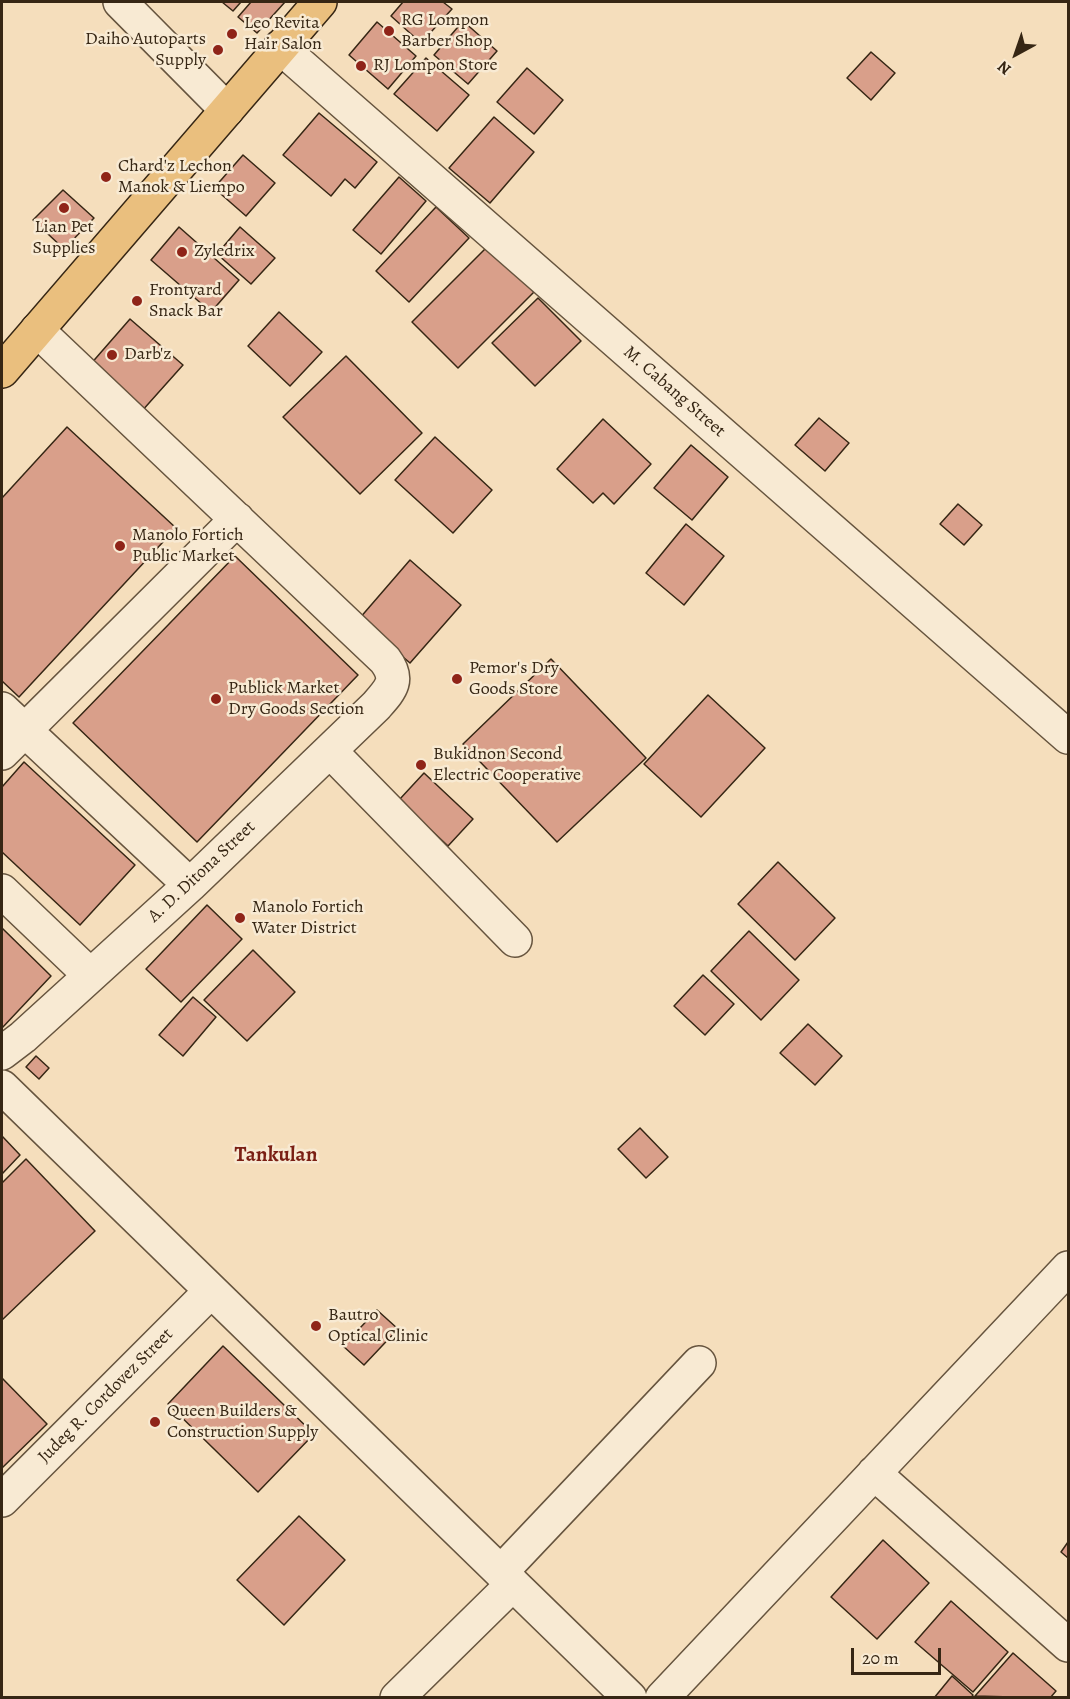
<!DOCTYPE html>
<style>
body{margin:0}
#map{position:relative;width:1070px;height:1699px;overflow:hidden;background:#f5debc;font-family:Alegreya,serif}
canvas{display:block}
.frame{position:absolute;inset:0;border:3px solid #362614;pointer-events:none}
.north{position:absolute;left:986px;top:24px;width:60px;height:60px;-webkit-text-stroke:4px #f8ead3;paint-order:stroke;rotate:220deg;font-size:16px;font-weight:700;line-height:24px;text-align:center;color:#362614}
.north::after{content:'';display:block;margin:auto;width:21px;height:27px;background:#362614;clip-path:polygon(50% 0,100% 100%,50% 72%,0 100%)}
.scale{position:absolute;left:851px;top:1648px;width:90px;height:27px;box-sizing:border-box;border:3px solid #362614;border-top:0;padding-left:8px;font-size:18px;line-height:21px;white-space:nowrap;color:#362614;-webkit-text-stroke:4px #f8ead3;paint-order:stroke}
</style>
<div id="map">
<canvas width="1070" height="1699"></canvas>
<div class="frame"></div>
<div class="north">N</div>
<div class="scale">20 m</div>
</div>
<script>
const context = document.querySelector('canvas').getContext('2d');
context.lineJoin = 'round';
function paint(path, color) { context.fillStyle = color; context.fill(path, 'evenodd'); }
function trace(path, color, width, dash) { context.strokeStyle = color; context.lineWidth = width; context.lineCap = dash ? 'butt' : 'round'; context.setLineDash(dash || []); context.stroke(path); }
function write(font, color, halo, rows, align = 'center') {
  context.font = font + ' Alegreya,serif'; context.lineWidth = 5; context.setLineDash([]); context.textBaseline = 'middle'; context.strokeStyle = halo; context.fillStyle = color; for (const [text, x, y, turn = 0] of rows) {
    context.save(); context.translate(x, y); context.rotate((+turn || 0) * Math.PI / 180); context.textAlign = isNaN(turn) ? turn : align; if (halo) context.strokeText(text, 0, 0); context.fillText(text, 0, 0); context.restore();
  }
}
const building = new Path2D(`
 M222,2H241L233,11Z
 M251,2H285L257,33L238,17Z
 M403,2H443L452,9L421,43L391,16Z
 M463,21L497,51L468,84L434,55Z
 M377,22L416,56L388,89L349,55Z
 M871,52L895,73L871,100L847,78Z
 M426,58L469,95L437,131L394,94Z
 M527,68L563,100L534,134L497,102Z
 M319,113L377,162L355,188L345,179L331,196L283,155Z
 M494,117L534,152L490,203L449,168Z
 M243,155L275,183L246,216L214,188Z
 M399,177L426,201L381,254L353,230Z
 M63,190L94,218L64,249L33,220Z
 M436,207L469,238L409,302L376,271Z
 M179,227L239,280L211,312L151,260Z
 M240,227L275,258L251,284L217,254Z
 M488,246L534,292L458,368L412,322Z
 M538,298L581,341L535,386L492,343Z
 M279,312L322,352L290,386L248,346Z
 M130,319L183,365L141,412L89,366Z
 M346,356L422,433L360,494L283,417Z
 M819,418L849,443L825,471L795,445Z
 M603,419L651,464L614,504L603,493L593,503L557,469Z
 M67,427L176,528L19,697L2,681V498Z
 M435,437L492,490L453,533L395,480Z
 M691,445L728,477L692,520L654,488Z
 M958,504L982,525L964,545L940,524Z
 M686,524L724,556L684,605L646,573Z
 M235,556L358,675L197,842L73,723Z
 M410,560L461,605L410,663L359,619Z
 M551,659L646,758L557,842L463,744Z
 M708,695L765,748L701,817L644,764Z
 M24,762L135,865L80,925L2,852V787Z
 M424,773L473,819L448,846L399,800Z
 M778,862L835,918L795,960L738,904Z
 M207,905L242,939L181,1002L146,969Z
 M2,928L51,976L2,1028Z
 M749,931L799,980L761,1020L711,971Z
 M253,950L295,992L247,1041L204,1000Z
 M703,975L734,1004L705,1035L674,1006Z
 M193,997L216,1017L183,1056L159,1035Z
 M808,1024L842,1056L815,1085L780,1053Z
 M36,1056L49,1068L39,1079L26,1067Z
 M640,1128L668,1157L646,1178L618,1149Z
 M2,1136L20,1155L2,1174Z
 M26,1159L95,1231L2,1320V1183Z
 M377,1310L398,1329L364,1365L343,1346Z
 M223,1346L314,1434L258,1492L168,1404Z
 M2,1378L47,1424L2,1468Z
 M299,1516L345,1560L284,1625L237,1580Z
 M883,1540L929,1583L877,1639L831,1597Z
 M1068,1542V1558L1061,1552Z
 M951,1601L1008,1652L973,1692L915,1642Z
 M1013,1653L1056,1691L1050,1698L975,1696Z
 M952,1676L973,1695L971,1698H934Z`);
const minor = new Path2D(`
 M120,2L227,110
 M280,47L1068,737
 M2,709L190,885
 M330,751L515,940
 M2,753L237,519
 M2,891L90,975
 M2,1053L23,1037L190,885L376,706C391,689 400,680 385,660L37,330
 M2,1087L630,1698
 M874,1473L1068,1645
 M2,1500L211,1291
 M501,1572L699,1363
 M397,1698L513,1584
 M662,1698L1068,1268`);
const major = new Path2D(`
 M2,371L320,2`);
const markers = [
 [389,31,6,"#8f2418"],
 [232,34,6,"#8f2418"],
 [218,50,6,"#8f2418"],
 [361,66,6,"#8f2418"],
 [106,177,6,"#8f2418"],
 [64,208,6,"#8f2418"],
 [182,252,6,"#8f2418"],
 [137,301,6,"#8f2418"],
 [112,355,6,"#8f2418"],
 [120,546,6,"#8f2418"],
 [457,679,6,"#8f2418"],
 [216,699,6,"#8f2418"],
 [421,765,6,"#8f2418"],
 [240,918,6,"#8f2418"],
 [316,1326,6,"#8f2418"],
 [155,1422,6,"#8f2418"]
];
const poiNames = [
 ["RG Lompon",401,21],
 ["Barber Shop",401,42],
 ["Leo Revita",244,24],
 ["Hair Salon",244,45],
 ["Daiho Autoparts",206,40,"right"],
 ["Supply",206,61,"right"],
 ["RJ Lompon Store",373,66],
 ["Chard'z Lechon",118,167],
 ["Manok & Liempo",118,188],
 ["Lian Pet",64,228,"center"],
 ["Supplies",64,249,"center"],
 ["Zyledrix",194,252],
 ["Frontyard",149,291],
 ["Snack Bar",149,312],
 ["Darb'z",124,355],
 ["Manolo Fortich",132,536],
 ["Public Market",132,557],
 ["Pemor's Dry",469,669],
 ["Goods Store",469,690],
 ["Publick Market",228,689],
 ["Dry Goods Section",228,710],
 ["Bukidnon Second",433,755],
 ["Electric Cooperative",433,776],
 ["Manolo Fortich",252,908],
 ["Water District",252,929],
 ["Bautro",328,1316],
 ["Optical Clinic",328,1337],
 ["Queen Builders &",167,1412],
 ["Construction Supply",167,1433]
];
const streetNames = [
 ["M. Cabang Street",674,392,41],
 ["A. D. Ditona Street",202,872,-43],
 ["Judeg R. Cordovez Street",106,1396,-45]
];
const quarterNames = [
 ["Tankulan",276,1156]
];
paint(building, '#d99f8a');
trace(building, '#362614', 1.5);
trace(minor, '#66543e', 36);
trace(major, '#362614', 36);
trace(minor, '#f8ead3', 33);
trace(major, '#eabf7e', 33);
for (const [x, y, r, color] of markers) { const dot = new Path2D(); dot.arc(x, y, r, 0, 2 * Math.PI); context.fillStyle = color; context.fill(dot); trace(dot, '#f8ead3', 2); }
write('18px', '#362614', '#f8ead3', poiNames, 'left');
write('18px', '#362614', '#f8ead3', streetNames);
write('bold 21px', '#7a1f14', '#f8ead3', quarterNames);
</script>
